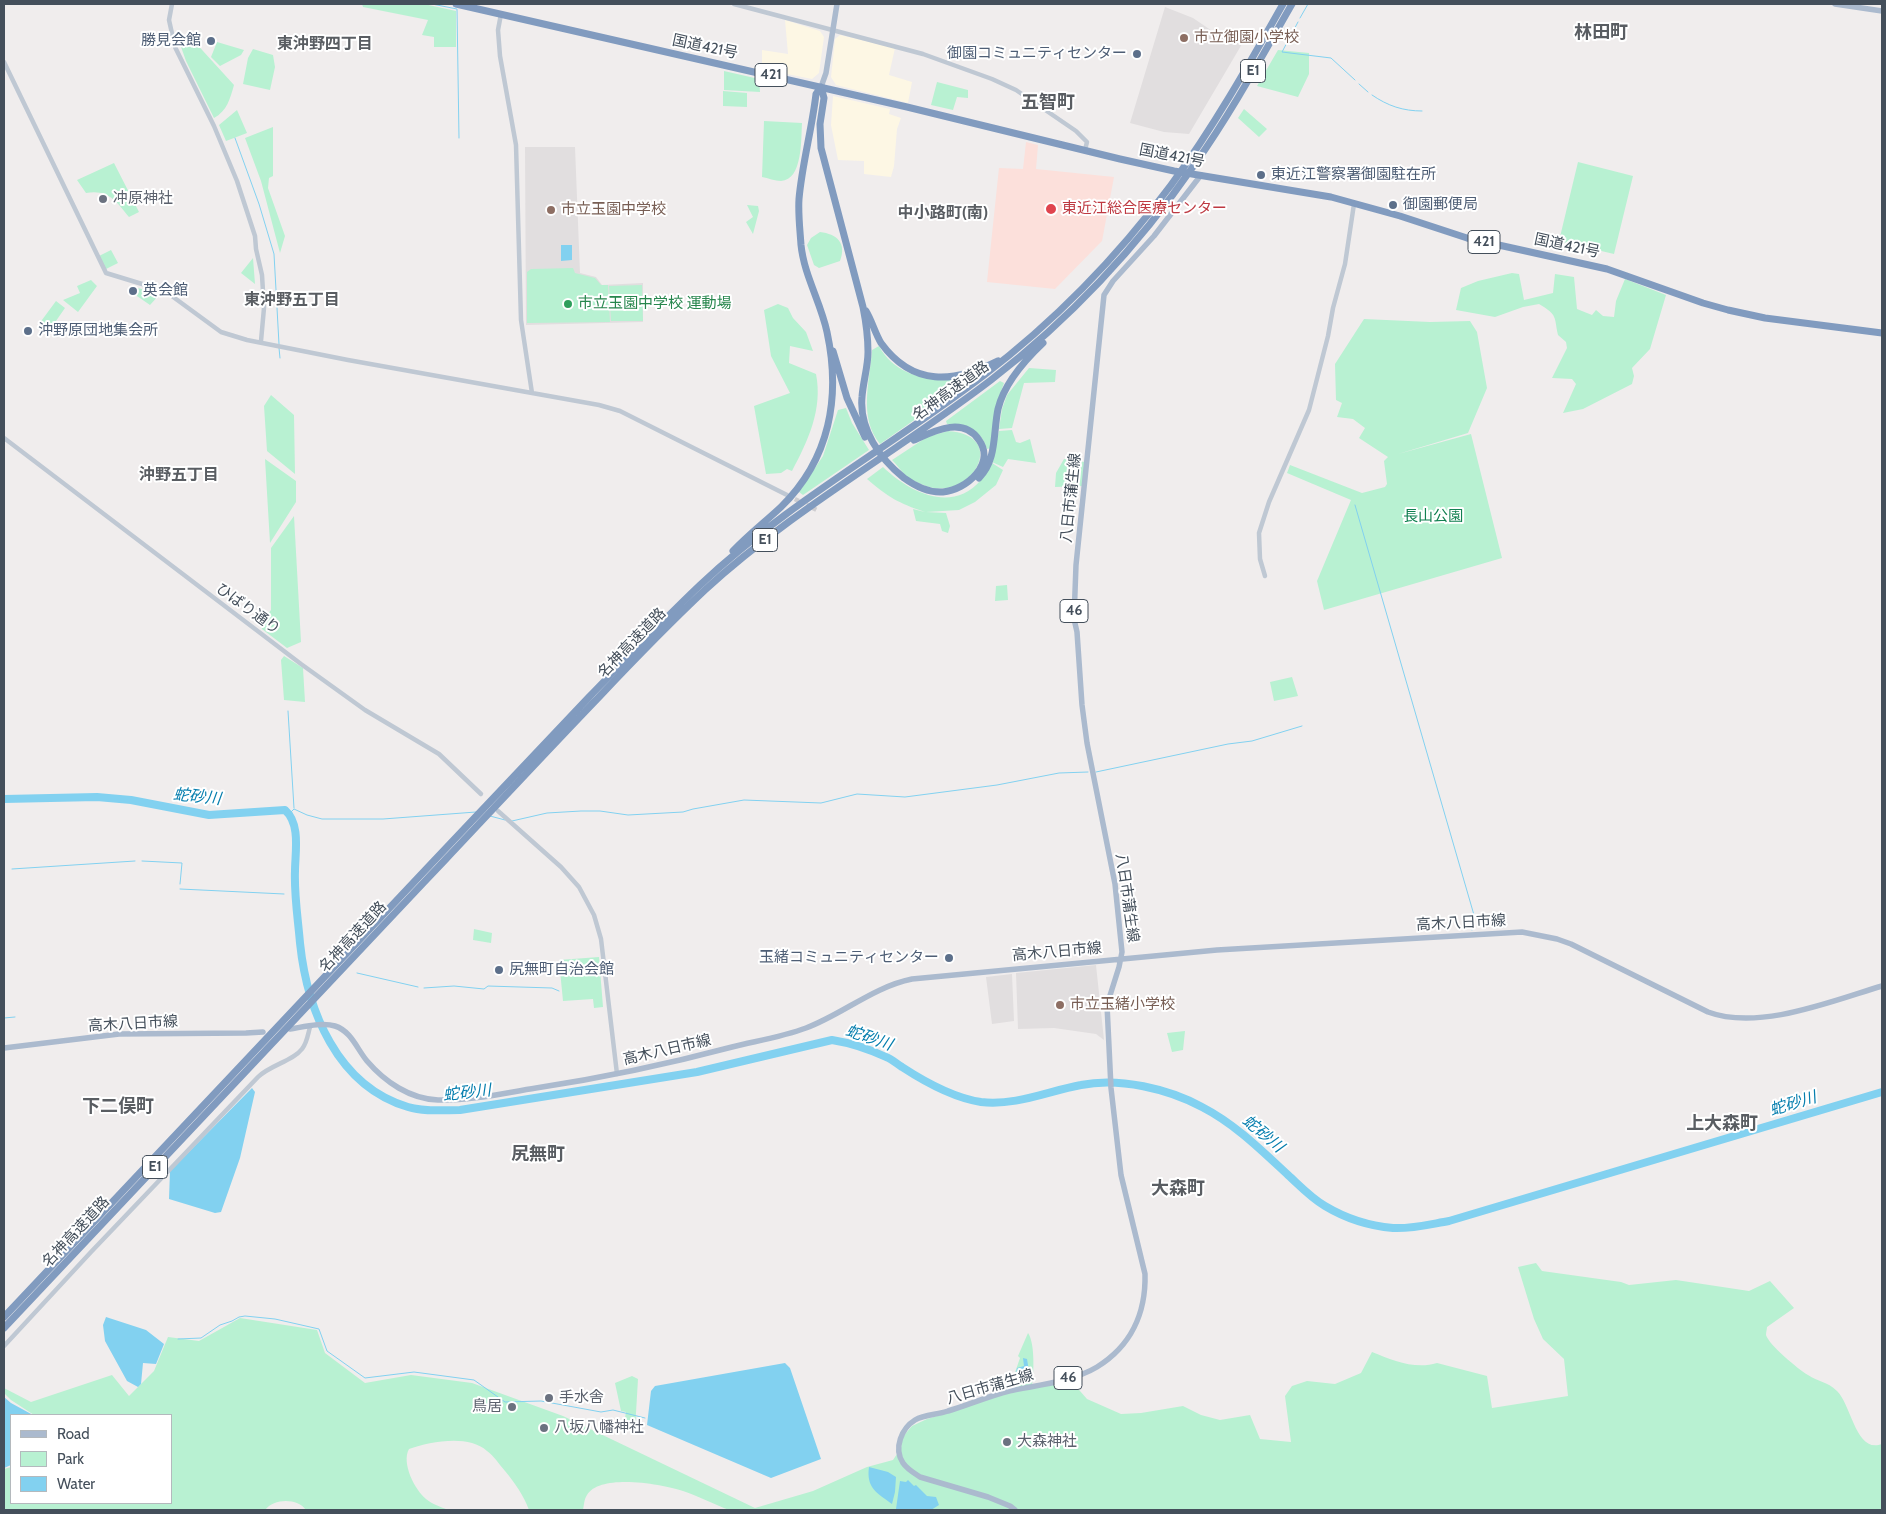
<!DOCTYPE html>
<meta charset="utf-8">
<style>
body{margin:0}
#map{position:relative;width:1886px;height:1514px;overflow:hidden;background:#f0eded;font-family:Cabin,sans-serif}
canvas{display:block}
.frame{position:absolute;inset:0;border:5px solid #444f5b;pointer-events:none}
.legend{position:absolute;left:10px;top:1414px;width:162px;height:90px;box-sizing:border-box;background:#fff;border:1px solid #b4b9bd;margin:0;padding:6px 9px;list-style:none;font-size:15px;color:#444f5b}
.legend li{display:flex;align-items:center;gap:10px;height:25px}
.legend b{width:25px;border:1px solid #b4b9bd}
</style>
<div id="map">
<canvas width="1886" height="1514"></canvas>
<div class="frame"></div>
<ul class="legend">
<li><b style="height:6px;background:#abbace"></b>Road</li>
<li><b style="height:14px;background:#b8f1d2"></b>Park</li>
<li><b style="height:14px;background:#82d1f0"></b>Water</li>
</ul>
</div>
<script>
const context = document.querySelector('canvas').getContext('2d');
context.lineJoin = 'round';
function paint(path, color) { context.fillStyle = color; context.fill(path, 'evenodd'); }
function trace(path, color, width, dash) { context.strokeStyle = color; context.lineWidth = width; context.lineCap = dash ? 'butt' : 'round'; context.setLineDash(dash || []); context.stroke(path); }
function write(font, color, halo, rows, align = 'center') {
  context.font = font + ' Cabin,"Noto Sans JP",sans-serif'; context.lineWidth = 4; context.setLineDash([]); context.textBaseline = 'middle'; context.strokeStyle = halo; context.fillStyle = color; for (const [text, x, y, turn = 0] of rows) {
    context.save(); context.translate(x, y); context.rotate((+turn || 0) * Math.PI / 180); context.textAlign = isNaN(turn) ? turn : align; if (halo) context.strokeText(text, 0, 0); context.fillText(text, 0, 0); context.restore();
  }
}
const commercial = new Path2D(`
 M785,20L820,31L824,37L819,73L812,79L762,69V50L788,54Z
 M840,35L895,48L889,75L912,82L908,103L836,85L831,77L835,39Z
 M833,96L890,109L889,114L901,118L897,129L894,166L891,177L864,174V161L838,160L831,125Z`);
const education = new Path2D(`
 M1165,7L1193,18L1221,37L1242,44L1189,134L1164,132L1130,123Z
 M525,147H575L580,273L596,277L602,285L643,283V322L526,325Z
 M1096,965L1104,1040L1096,1034L1054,1028L1018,1029L1016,973Z
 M1012,974L1014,1021L992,1024L986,977Z`);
const medical = new Path2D(`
 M1026,142L1038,145L1036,169L1114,177L1102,241L1055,289L987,282L999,168L1023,169Z`);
const green = new Path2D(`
 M362,4H424L456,11V47H434V37L422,35L428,20L363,7Z
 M193,40L234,85C230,99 227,111 214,118L186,61L180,44Z
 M217,42L244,50L241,55L220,66L211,57Z
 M253,49L273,55L275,67L270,90L243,84L248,58Z
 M1278,50L1309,53V74L1298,97L1257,86Z
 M724,71L759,79L760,92L724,90Z
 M937,82L968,90V98L957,97L953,110L931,105Z
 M723,91L747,93V107L723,106Z
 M1244,109L1267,129L1259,137L1238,118Z
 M237,110L247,133L226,141L219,125Z
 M764,121L802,123C801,138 803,180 781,181C775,181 768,178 762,177Z
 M273,127V176L269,178L268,188L285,236L280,253L261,181L245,138Z
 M1578,162L1633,176L1614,254L1559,241Z
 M114,163L139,212L129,217C116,201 108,189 86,193L77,180Z
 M747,205L758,206L759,211L753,234L746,222L753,217Z
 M820,232C837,234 847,243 840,261L819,268L814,265L807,245L811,238Z
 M111,250L118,263L104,270L99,256Z
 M253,258L255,284L241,273Z
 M573,268L575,273L595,278L601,285H608L610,322L527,323V272L531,269Z
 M1512,273L1519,274L1524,300L1553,293L1555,274L1574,277L1577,309L1592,315L1596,310L1603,316L1614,317L1616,301L1625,279L1666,295L1650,349L1632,368L1634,376L1632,384L1583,409L1563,413L1576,384L1572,379L1552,378L1567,348L1566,342L1558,335C1554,317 1558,315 1539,304L1523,307L1495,317L1456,310L1461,288L1478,281Z
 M91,280L97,286L78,312L63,300L80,293L77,286Z
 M642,285L643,321H611L609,286Z
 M138,288L160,294L150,305L134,294Z
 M56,301L65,308L49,331L39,324Z
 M778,304L788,308L793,318L806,332L813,351L790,346L789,363L816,374C823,409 808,441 792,471L787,469L781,473L766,474L754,406L790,393L771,356L764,310Z
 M1364,319L1430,322L1470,321L1477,332L1487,388L1468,433L1398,454L1471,434L1502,558L1324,610L1317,581L1351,500L1287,473L1290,465L1362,493L1385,487L1387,484L1384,461L1388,457L1359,438L1365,428L1353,419L1337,417L1342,403L1336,400L1335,364Z
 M879,346C895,377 934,383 965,378L967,383L880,444C858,417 870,381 872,350Z
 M1029,368L1056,370L1055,382L1024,383L1012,428L999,429L1002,409L1007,395Z
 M1000,381L1004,383L998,400L991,448L987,449C981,429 966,425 947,424L946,421Z
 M271,395L294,415L295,474L267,451L264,406Z
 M846,408L852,423L869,450L803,495L799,492L823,456L838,410Z
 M1012,430L1016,442L1020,443L1030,439L1036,463L1008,459L1003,467L992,462L999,431Z
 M948,431C1012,435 969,507 921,484C917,482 911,480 907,477C902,472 897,465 892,460L927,437Z
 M265,459L296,481V502L270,543Z
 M1064,459L1085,462L1083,486L1055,487L1056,473Z
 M992,463L1003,470L996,485L975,502L959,510L926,512L946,513L950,526L948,533L942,531L940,524L916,521L913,509L925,512C898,503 888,497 867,479L883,467C909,492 952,514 981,480C986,475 989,469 992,463Z
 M294,516L301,642L287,648L262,629L261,623L271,610V548Z
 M1007,585L1008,600L995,601L996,586Z
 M284,656L303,668L305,702L284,700L281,660Z
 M1292,677L1298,696L1274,701L1270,682Z
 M474,929L492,933L491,943L473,940Z
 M599,957L603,1007L594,1008L593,999L563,1001L559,960Z
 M1185,1031L1183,1050L1172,1052L1167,1033Z
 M1536,1263L1542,1271L1621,1282L1629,1285L1676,1280L1749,1291L1770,1281L1794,1308L1767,1327C1767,1329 1766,1332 1766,1335C1769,1345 1798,1369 1808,1375C1818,1382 1827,1381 1837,1391C1852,1406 1856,1454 1882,1444V1510H729C714,1504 698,1496 683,1491C662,1484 600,1473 587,1495C584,1499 584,1506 583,1510H529C524,1496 515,1483 505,1471C499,1464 494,1456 487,1451C468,1434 430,1442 409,1449C401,1463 415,1490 426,1499C432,1504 441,1507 448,1510H306C298,1498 274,1498 265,1510H4V1469L11,1467V1503H171V1415H34L11,1400L4,1393V1388L31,1402L112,1375L129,1396L154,1371L168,1337L199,1341L240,1318L317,1330L325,1353L365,1383L411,1375L472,1383L563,1416L755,1508L813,1491L867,1467L893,1460L901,1448L902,1439L906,1433L912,1426L927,1419L961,1409L1007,1392L1051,1384L1073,1383L1087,1399L1121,1414L1141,1413L1183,1406L1201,1415L1220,1420L1250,1415L1260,1439L1291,1442L1285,1396L1292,1386L1307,1381L1335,1384L1361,1373L1372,1352C1392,1360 1415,1370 1437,1363L1487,1376L1492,1408L1568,1396L1564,1359L1543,1339L1534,1319L1518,1267Z
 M1028,1333C1035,1343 1034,1373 1032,1385L1017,1388L1011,1384L1020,1358L1018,1356Z
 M632,1376L638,1379L635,1430L628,1428L624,1424L626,1412L621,1411L615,1383Z`);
const water = new Path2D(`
 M561,245H572V260L561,261Z
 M252,1088L255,1092L240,1158L221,1212L215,1213L169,1199L170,1171Z
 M106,1317L146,1330L164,1344L156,1364L143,1363L141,1384L138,1387L127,1381L105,1341L103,1325Z
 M1023,1358L1027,1359L1029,1371L1028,1376L1015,1378L1017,1368L1024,1366Z
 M785,1363L790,1368L821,1459L771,1478L647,1425L651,1391L655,1386Z
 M4,1397L11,1403L33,1415H11V1465L4,1468Z
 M869,1467L888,1472L896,1477L895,1492L892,1504C877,1493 866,1488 869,1467Z
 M908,1480L914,1486L916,1485L927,1496L936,1497L939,1505L931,1510L896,1509L900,1481L906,1482Z`);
const stream = new Path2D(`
 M432,4L457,9L459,138
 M1300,18L1308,4
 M1298,22L1282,52L1331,58L1355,80
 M1359,84L1368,92
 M1372,95C1388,106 1403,111 1422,111
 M235,138L259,204L274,254L279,344
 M279,348L280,358
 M1355,505L1474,915L1472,930
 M288,711L294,808
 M1096,772L1228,744L1252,741L1302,726
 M289,814L294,809L307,815L322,819H383L476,812
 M490,816L505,820
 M512,821L547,813L581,811H600L628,815L683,812L693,809L744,800L821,803L857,794L905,797L997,785L1059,773L1088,772
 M142,861L182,863L180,884
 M12,869L135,861
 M180,889L284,894
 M357,973L418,987
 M424,988L454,986L484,989L488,986L552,988L559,991
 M4,1018L15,1017
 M178,1339L201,1338L220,1325L232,1321L239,1317L245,1316L275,1319L319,1329L327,1351L365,1378L414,1372L474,1380L505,1402L541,1401L601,1412L613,1410L645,1418`);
const river = new Path2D(`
 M4,799L97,797L131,800L209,815L285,810C301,824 295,853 295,871C294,895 298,919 300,943C307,1010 337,1086 408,1107C424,1112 443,1110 460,1110L697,1072L832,1040C851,1043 869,1049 886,1057C892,1059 897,1064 902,1067C925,1082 954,1098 981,1102C1016,1106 1048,1091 1081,1085C1119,1077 1169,1089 1202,1107C1235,1124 1261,1150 1288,1175C1300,1186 1311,1198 1325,1206C1345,1218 1370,1226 1393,1228C1412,1229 1431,1224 1449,1221L1882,1092`);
const minorTunnel = new Path2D(`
 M789,496L817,510`);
const minor = new Path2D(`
 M172,4L169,20L175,47L214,126L237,181L255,236L256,249L262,275L264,308L261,341
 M734,4L923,54L992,79L1016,90L1076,131L1087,142L1085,150
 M501,14L498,30L500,56L516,145L521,320L532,393
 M4,62L106,273L165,291L221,332L247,340L348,360L532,393L599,405L620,411L787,495
 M4,438L301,664L365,710L439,754L481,794
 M1265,576L1260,559L1259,533L1269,502L1309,410L1328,336L1333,308L1345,264L1354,204
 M498,811L561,867L579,887L594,915L601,939L617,1074
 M4,1346L91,1252L258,1077C270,1065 293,1061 302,1049C307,1043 308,1034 310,1027`);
const major = new Path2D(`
 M1835,4L1882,11
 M821,87L826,73L837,4
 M290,1029C303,1027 322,1022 335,1026C351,1031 357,1049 367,1061C385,1082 410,1099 438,1100C471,1101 504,1093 536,1088C602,1078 668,1064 732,1047C756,1041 782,1037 806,1028C843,1014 873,987 912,979L1217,950L1522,932L1557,939L1571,944L1708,1012C1759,1031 1832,1001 1882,986
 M4,1048L119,1034L246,1033L263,1032
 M1015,1510L1010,1506L988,1497L920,1477C914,1473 907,1469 903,1463C893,1448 902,1428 915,1420C925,1414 937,1415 948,1411C968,1405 989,1396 1009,1391C1038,1385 1072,1382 1097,1367C1131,1346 1146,1313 1145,1274L1121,1175L1111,1088L1107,1005L1119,967L1122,952L1115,884L1087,743L1082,705L1077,632L1074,619L1076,565L1104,295L1113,281L1154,236L1201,175`);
const highway = new Path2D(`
 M456,4L907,107L1120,159L1174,171L1331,197L1400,216L1467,238L1607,269L1703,303L1728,310L1765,318L1882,333
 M821,87L824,98L820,124L821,148L863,307C866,322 868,337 868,352C868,367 863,382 862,397C859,429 880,459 904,478C915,486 929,493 943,492C966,490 996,464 979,440C963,416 934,431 914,440
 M866,311C872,321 875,333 881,343C913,387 954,383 998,361
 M833,351L847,398L865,437
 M979,478C997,460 993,433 998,409C1004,384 1025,360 1043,343
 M733,551C748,535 765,522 781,507C830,459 841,397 827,332C821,303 804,275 801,245C800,230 798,214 799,199C802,164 812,129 816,94L821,87
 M4,1317C146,1166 288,1016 430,865C483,809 536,753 589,697C626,659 662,621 700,585C786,504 890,447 983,376C1054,322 1118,256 1171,185C1213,128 1248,66 1283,4
 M4,1328C151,1172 298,1015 446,859C497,805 548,750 600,696C634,660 669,624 705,590C792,510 897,452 991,380C1070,319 1138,246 1195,164C1231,113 1261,58 1292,4`);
const markers = [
 [1184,38,5,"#8d6e63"],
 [211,41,5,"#5c6f8a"],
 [1137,54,5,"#5c6f8a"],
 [1261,175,5,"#5c6f8a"],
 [103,199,5,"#6b7280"],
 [1393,205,5,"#5c6f8a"],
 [1051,209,6,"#e0444e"],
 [551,210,5,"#8d6e63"],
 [133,291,5,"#5c6f8a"],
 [568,304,5,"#2e9e5b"],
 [28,331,5,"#5c6f8a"],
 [949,958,5,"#5c6f8a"],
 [499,970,5,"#5c6f8a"],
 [1060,1005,5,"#8d6e63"],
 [549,1398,5,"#6b7280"],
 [512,1407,5,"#6b7280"],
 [544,1428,5,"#6b7280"],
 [1007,1442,5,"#6b7280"]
];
const shields = [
 [1253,71,25],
 [771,75,32],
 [1484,242,32],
 [765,540,25],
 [1074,611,28],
 [155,1167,25],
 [1068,1378,28]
];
const shieldNames = [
 ["E1",1253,71],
 ["421",771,75],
 ["421",1484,242],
 ["E1",765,540],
 ["46",1074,611],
 ["E1",155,1167],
 ["46",1068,1378]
];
const educationNames = [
 ["市立御園小学校",1194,38],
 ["市立玉園中学校",561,210],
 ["市立玉緒小学校",1070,1005]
];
const serviceNames = [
 ["勝見会館",201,41,"right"],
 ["御園コミュニティセンター",1127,54,"right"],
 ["東近江警察署御園駐在所",1271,175],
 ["御園郵便局",1403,205],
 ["英会館",143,291],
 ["沖野原団地集会所",38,331],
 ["玉緒コミュニティセンター",939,958,"right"],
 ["尻無町自治会館",509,970]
];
const streetNames = [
 ["国道421号",705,47,12],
 ["国道421号",1172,156,11],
 ["国道421号",1567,246,12],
 ["名神高速道路",951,391,-36],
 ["八日市蒲生線",1071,498,-84],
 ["ひばり通り",248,609,36],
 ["名神高速道路",632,643,-46],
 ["八日市蒲生線",1127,898,82],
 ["高木八日市線",1461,923,-3],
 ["名神高速道路",353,937,-47],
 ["高木八日市線",1057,952,-5],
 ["高木八日市線",133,1024,-3],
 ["高木八日市線",667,1050,-13],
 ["名神高速道路",76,1232,-47],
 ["八日市蒲生線",990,1387,-16]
];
const worshipNames = [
 ["冲原神社",113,199],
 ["手水舎",559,1398],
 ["鳥居",502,1407,"right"],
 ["八坂八幡神社",554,1428],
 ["大森神社",1017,1442]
];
const healthNames = [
 ["東近江総合医療センター",1062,209]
];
const leisureNames = [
 ["市立玉園中学校 運動場",578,304]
];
const parkNames = [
 ["長山公園",1433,517]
];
const neighbourhoodNames = [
 ["東沖野四丁目",325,44],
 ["中小路町(南)",943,213],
 ["東沖野五丁目",292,300],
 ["沖野五丁目",179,475]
];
const waterNames = [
 ["蛇砂川",197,797,6],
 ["蛇砂川",869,1038,19],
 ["蛇砂川",467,1093,-6],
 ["蛇砂川",1793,1104,-17],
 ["蛇砂川",1263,1134,40]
];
const quarterNames = [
 ["林田町",1601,33],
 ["五智町",1048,103],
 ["下二俣町",118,1107],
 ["上大森町",1722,1124],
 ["尻無町",538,1155],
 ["大森町",1178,1189]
];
paint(commercial, '#fdf7e4');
paint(education, '#e1dedf');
paint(medical, '#fce0db');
paint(green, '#b8f1d2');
paint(water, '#82d1f0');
trace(stream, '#82d1f0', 1);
trace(river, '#82d1f0', 8);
trace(minorTunnel, '#cecdd0', 4.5, [4.5, 2]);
trace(minor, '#bfc8d3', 4.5);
trace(major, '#abbace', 5.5);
trace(highway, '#819bbf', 7);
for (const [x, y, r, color] of markers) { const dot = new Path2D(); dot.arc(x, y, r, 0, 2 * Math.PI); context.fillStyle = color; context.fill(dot); trace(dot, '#fff', 2); }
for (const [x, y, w] of shields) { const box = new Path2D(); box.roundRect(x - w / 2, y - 11.5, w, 23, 4); context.fillStyle = '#fff'; context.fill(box); trace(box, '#444f5b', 1); }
write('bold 14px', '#444f5b', null, shieldNames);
write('15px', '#785e54', '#fff', educationNames, 'left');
write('15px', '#4e5e75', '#fff', serviceNames, 'left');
write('15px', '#444f5b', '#fff', streetNames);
write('15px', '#5b616d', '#fff', worshipNames, 'left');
write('15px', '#be3a42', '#fff', healthNames, 'left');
write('15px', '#27864d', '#fff', leisureNames, 'left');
write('15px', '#128051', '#fff', parkNames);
write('bold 16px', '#595d62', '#fff', neighbourhoodNames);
write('italic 16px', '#057eae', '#fff', waterNames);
write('bold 18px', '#595d62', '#fff', quarterNames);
</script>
